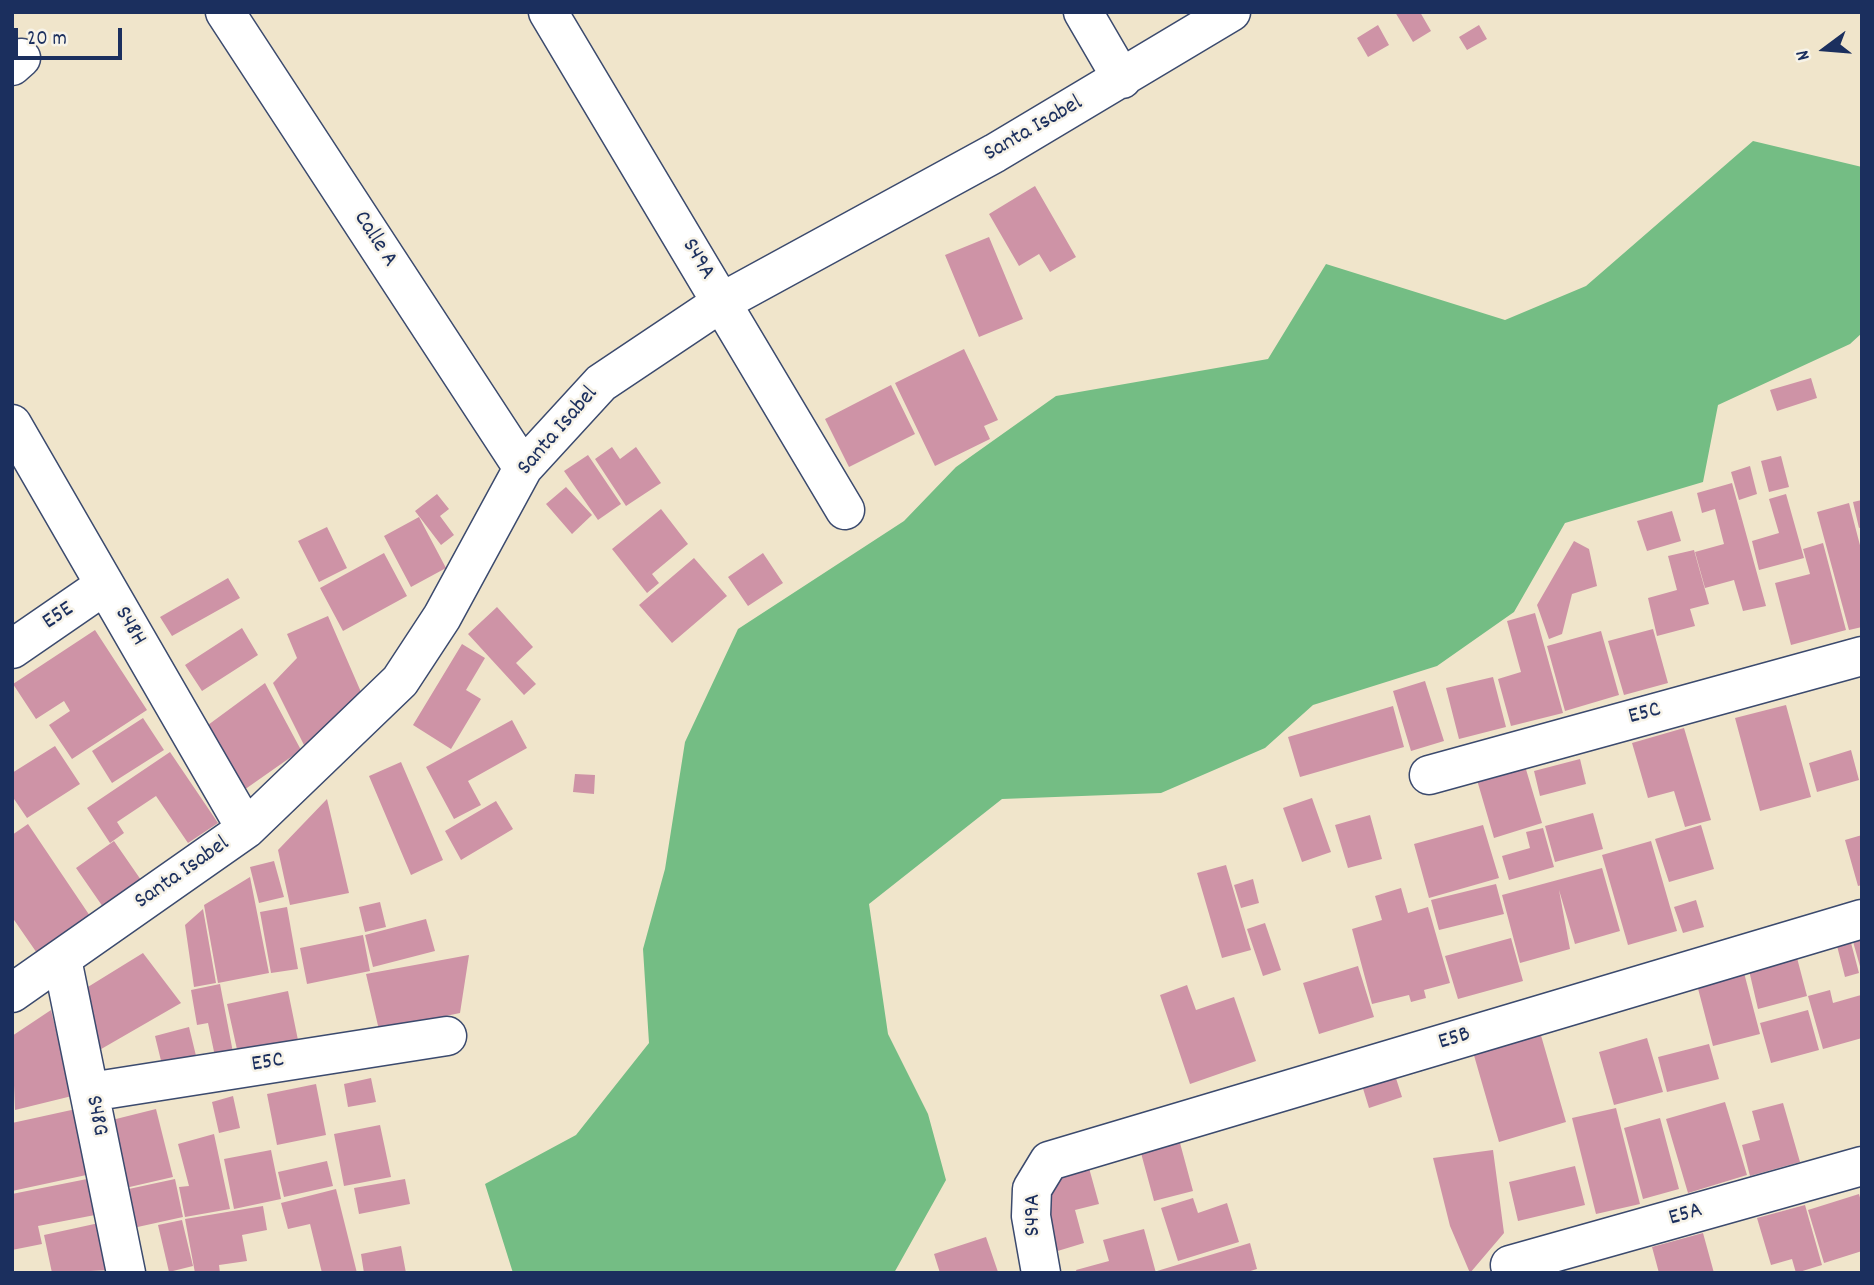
<!DOCTYPE html>
<style>
body{margin:0}
#map{position:relative;width:1874px;height:1285px;overflow:hidden;background:#f0e5cb;font-family:Dekko,sans-serif}
canvas{display:block}
.frame{position:absolute;inset:0;border:14px solid #1b2f5e;pointer-events:none}
.north{position:absolute;left:1790px;top:14px;width:70px;height:70px;-webkit-text-stroke:5px #f7f3e8;paint-order:stroke;rotate:254deg;font-size:19px;font-weight:700;line-height:28px;text-align:center;color:#1b2f5e}
.north::after{content:'';display:block;margin:auto;width:24px;height:32px;background:#1b2f5e;clip-path:polygon(50% 0,100% 100%,50% 72%,0 100%)}
.scale{position:absolute;left:14px;top:28px;width:108px;height:32px;box-sizing:border-box;border:4px solid #1b2f5e;border-top:0;padding-left:9px;font-size:21px;line-height:24px;white-space:nowrap;color:#1b2f5e;-webkit-text-stroke:5px #f7f3e8;paint-order:stroke}
</style>
<div id="map">
<canvas width="1874" height="1285"></canvas>
<div class="frame"></div>
<div class="north">N</div>
<div class="scale">20 m</div>
</div>
<script>
const context = document.querySelector('canvas').getContext('2d');
context.lineJoin = 'round';
function paint(path, color) { context.fillStyle = color; context.fill(path, 'evenodd'); }
function trace(path, color, width, dash) { context.strokeStyle = color; context.lineWidth = width; context.lineCap = dash ? 'butt' : 'round'; context.setLineDash(dash || []); context.stroke(path); }
function write(font, color, halo, rows, align = 'center') {
  context.font = font + ' Dekko,sans-serif'; context.lineWidth = 5; context.setLineDash([]); context.textBaseline = 'middle'; context.strokeStyle = halo; context.fillStyle = color; for (const [text, x, y, turn = 0] of rows) {
    context.save(); context.translate(x, y); context.rotate((+turn || 0) * Math.PI / 180); context.textAlign = isNaN(turn) ? turn : align; if (halo) context.strokeText(text, 0, 0); context.fillText(text, 0, 0); context.restore();
  }
}
const forest = new Path2D(`
 M1753,141L1862,167V333L1850,344L1718,405L1703,482L1565,523L1514,612L1437,666L1313,705L1265,748L1161,793L1002,799L869,904L888,1034L928,1114L946,1180L894,1273H513L485,1184L576,1135L649,1043L643,949L665,869L685,742L738,629L904,521L956,467L1056,396L1268,359L1326,264L1505,320L1586,286Z`);
const building = new Path2D(`
 M1395,12H1420L1431,31L1413,42Z
 M1378,25L1389,45L1368,57L1357,38Z
 M1479,25L1487,39L1467,50L1459,37Z
 M1035,186L1076,257L1050,272L1039,254L1019,266L989,214Z
 M989,237L1023,319L979,337L945,255Z
 M964,349L998,420L984,426L990,439L935,466L895,383Z
 M1811,378L1817,398L1777,411L1770,390Z
 M891,385L915,434L849,467L825,419Z
 M612,447L620,459L636,447L661,483L626,506L595,459Z
 M588,455L621,504L598,520L564,471Z
 M1781,456L1789,487L1769,492L1761,461Z
 M1750,466L1757,494L1739,500L1731,472Z
 M1732,483L1766,606L1743,611L1734,580L1705,588L1695,552L1724,544L1715,509L1702,513L1697,493Z
 M566,487L592,515L572,534L546,504Z
 M437,494L449,509L440,516L454,535L441,545L415,511Z
 M1786,494L1804,558L1759,570L1752,541L1779,533L1769,499Z
 M1862,500V527L1859,528L1853,502Z
 M1849,503L1862,553V627L1849,630L1817,512Z
 M661,509L688,544L652,574L659,583L647,593L612,549Z
 M1672,511L1681,541L1647,551L1637,521Z
 M419,517L446,568L411,587L384,536Z
 M327,527L347,568L319,582L298,541Z
 M1574,541L1589,549L1597,586L1572,594L1562,634L1549,639L1537,605Z
 M1823,543L1846,630L1791,645L1775,583L1810,574L1803,549Z
 M1694,550L1709,604L1690,609L1695,626L1657,636L1648,598L1677,590L1668,556Z
 M384,553L407,596L343,631L320,588Z
 M763,553L783,583L748,606L728,577Z
 M694,558L727,596L672,643L639,605Z
 M228,578L240,598L172,636L160,617Z
 M497,607L533,647L516,663L536,684L524,695L468,634Z
 M1535,613L1563,713L1511,726L1498,679L1521,672L1507,621Z
 M328,616L361,692L305,747L273,683L297,658L287,634Z
 M242,628L258,655L202,691L185,665Z
 M1653,629L1668,683L1624,695L1608,641Z
 M95,630L147,710L72,759L49,725L70,711L64,701L36,719L13,684Z
 M1601,631L1619,695L1565,711L1547,646Z
 M462,644L485,658L466,690L481,699L451,749L413,725Z
 M1493,677L1506,727L1459,739L1446,688Z
 M1425,681L1444,741L1411,751L1393,691Z
 M265,683L301,750L244,790L208,725Z
 M1786,705L1811,797L1760,811L1735,718Z
 M1393,706L1404,747L1300,777L1288,737Z
 M143,718L164,750L112,783L92,751Z
 M512,720L527,748L468,781L481,805L454,819L426,767Z
 M1684,728L1711,820L1685,827L1674,791L1648,798L1632,743Z
 M55,746L80,784L27,818L12,796V773Z
 M1851,750L1859,780L1817,792L1809,763Z
 M170,752L218,823L188,843L156,796L117,822L124,833L110,843L87,808Z
 M1580,759L1586,784L1540,796L1534,771Z
 M401,762L443,860L411,875L369,776Z
 M1525,766L1542,823L1494,838L1477,780Z
 M575,774L595,775L594,794L573,792Z
 M1312,798L1331,852L1302,862L1283,808Z
 M327,799L349,893L290,905L278,850Z
 M496,801L513,829L461,860L445,831Z
 M1593,813L1603,849L1555,862L1545,826Z
 M1370,815L1382,859L1348,868L1335,825Z
 M28,824L92,919L39,956L12,917V835Z
 M1483,825L1499,878L1429,898L1414,844Z
 M1701,825L1714,869L1669,882L1655,839Z
 M1543,828L1554,867L1509,880L1502,856L1530,848L1526,832Z
 M1862,835V885L1858,886L1845,840Z
 M114,841L141,880L103,907L76,868Z
 M1651,841L1677,931L1628,945L1602,855Z
 M274,861L284,897L259,903L250,867Z
 M1226,865L1251,950L1222,958L1197,873Z
 M1602,868L1620,931L1575,944L1559,890L1570,949L1520,963L1502,895Z
 M250,877L269,973L218,983L204,905Z
 M1253,879L1259,903L1241,908L1234,885Z
 M1496,884L1504,914L1439,930L1431,900Z
 M1401,888L1408,913L1428,907L1450,983L1424,990L1426,998L1411,1002L1409,995L1372,1004L1352,929L1382,920L1375,896Z
 M1696,900L1704,927L1683,933L1674,907Z
 M380,902L386,927L365,932L359,907Z
 M287,907L298,969L271,973L260,912Z
 M203,909L216,983L194,987L185,925Z
 M426,919L435,951L373,967L365,935Z
 M1265,923L1281,970L1263,976L1247,929Z
 M363,935L370,971L307,984L300,948Z
 M1862,935V970H1861L1852,938Z
 M1511,938L1523,981L1458,999L1445,956Z
 M1850,939L1859,973L1845,977L1836,942Z
 M143,953L181,1003L96,1052L83,990Z
 M1796,954L1807,996L1758,1009L1748,966Z
 M469,955L460,1013L379,1030L366,974Z
 M1742,965L1760,1034L1713,1046L1695,977Z
 M1358,966L1374,1017L1319,1034L1303,983Z
 M220,984L235,1063L217,1066L208,1023L197,1025L191,990Z
 M1187,985L1196,1010L1234,997L1256,1061L1190,1084L1160,995Z
 M1830,990L1833,1003L1861,995L1862,1038L1823,1049L1808,996Z
 M288,991L300,1050L240,1063L227,1004Z
 M51,1010L72,1096L15,1110L12,1036Z
 M1808,1010L1819,1050L1771,1063L1760,1023Z
 M1538,1025L1566,1122L1499,1142L1471,1045Z
 M189,1027L198,1064L164,1073L155,1036Z
 M1647,1038L1663,1092L1614,1105L1599,1052Z
 M1709,1044L1719,1079L1667,1092L1658,1057Z
 M1394,1072L1402,1097L1369,1108L1361,1082Z
 M371,1078L376,1102L348,1107L344,1084Z
 M316,1084L326,1135L277,1145L267,1094Z
 M233,1096L240,1128L219,1133L212,1102Z
 M1725,1102L1747,1175L1688,1193L1666,1119Z
 M1783,1103L1800,1162L1750,1176L1742,1145L1760,1140L1752,1111Z
 M1616,1108L1640,1204L1596,1214L1572,1118Z
 M76,1109L91,1174L12,1191V1123Z
 M156,1109L173,1177L121,1189L104,1122Z
 M1660,1118L1679,1189L1643,1199L1624,1128Z
 M380,1125L391,1177L344,1186L334,1134Z
 M214,1134L230,1209L185,1217L179,1187L189,1186L178,1144Z
 M1180,1143L1193,1191L1154,1201L1141,1153Z
 M271,1150L281,1199L234,1209L224,1159Z
 M1493,1150L1504,1233L1470,1273L1450,1226L1433,1158Z
 M327,1161L333,1186L284,1197L278,1172Z
 M1575,1166L1585,1205L1518,1221L1509,1182Z
 M1089,1168L1099,1204L1075,1210L1084,1243L1051,1253L1048,1196L1062,1176Z
 M87,1179L95,1215L38,1226L42,1244L12,1250V1194Z
 M175,1179L183,1217L133,1228L124,1190Z
 M405,1179L410,1204L359,1214L354,1188Z
 M336,1189L357,1273H322L310,1224L288,1229L281,1203Z
 M1859,1194L1862,1205V1251L1824,1263L1808,1210Z
 M1193,1198L1198,1213L1227,1203L1239,1242L1178,1261L1161,1208Z
 M1805,1205L1822,1265L1796,1273L1792,1259L1771,1265L1757,1218Z
 M263,1206L267,1230L242,1235L247,1261L219,1265L220,1273H195L185,1219Z
 M182,1220L193,1266L169,1272L158,1225Z
 M99,1223L110,1270L52,1273L44,1235Z
 M1144,1229L1156,1273H1077L1076,1270L1109,1261L1103,1240Z
 M1703,1233L1714,1273H1659L1652,1247Z
 M986,1237L998,1272L940,1273L934,1254Z
 M1250,1243L1257,1269L1244,1273L1157,1271Z
 M401,1246L406,1273H364L361,1254Z`);
const minor = new Path2D(`
 M225,12L523,468
 M548,12L845,510
 M1083,12L1122,79
 M12,66L21,58
 M12,424L246,829
 M12,649L105,585
 M1429,775L1862,656
 M62,959L126,1273
 M12,993L246,829L400,681L442,617L523,468L601,383L722,302L995,153L1231,12
 M90,1092L447,1036
 M1510,1265L1862,1166
 M1041,1273L1031,1216L1032,1189L1049,1161L1862,919`);
const streetNames = [
 ["Santa Isabel",1034,130,-30],
 ["Calle A",374,240,57],
 ["S49A",697,260,59],
 ["Santa Isabel",559,432,-49],
 ["E5E",59,617,-34],
 ["S48H",129,627,60],
 ["E5C",1645,715,-15],
 ["Santa Isabel",183,874,-35],
 ["E5B",1455,1040,-17],
 ["E5C",268,1064,-9],
 ["S48G",95,1116,79],
 ["S49A",1035,1215,-90],
 ["E5A",1686,1216,-16]
];
paint(forest, '#74bd84');
paint(building, '#ce93a6');
trace(minor, '#3b4a6e', 41);
trace(minor, '#fff', 38);
write('23px', '#1b2f5e', '#f7f3e8', streetNames);
</script>
